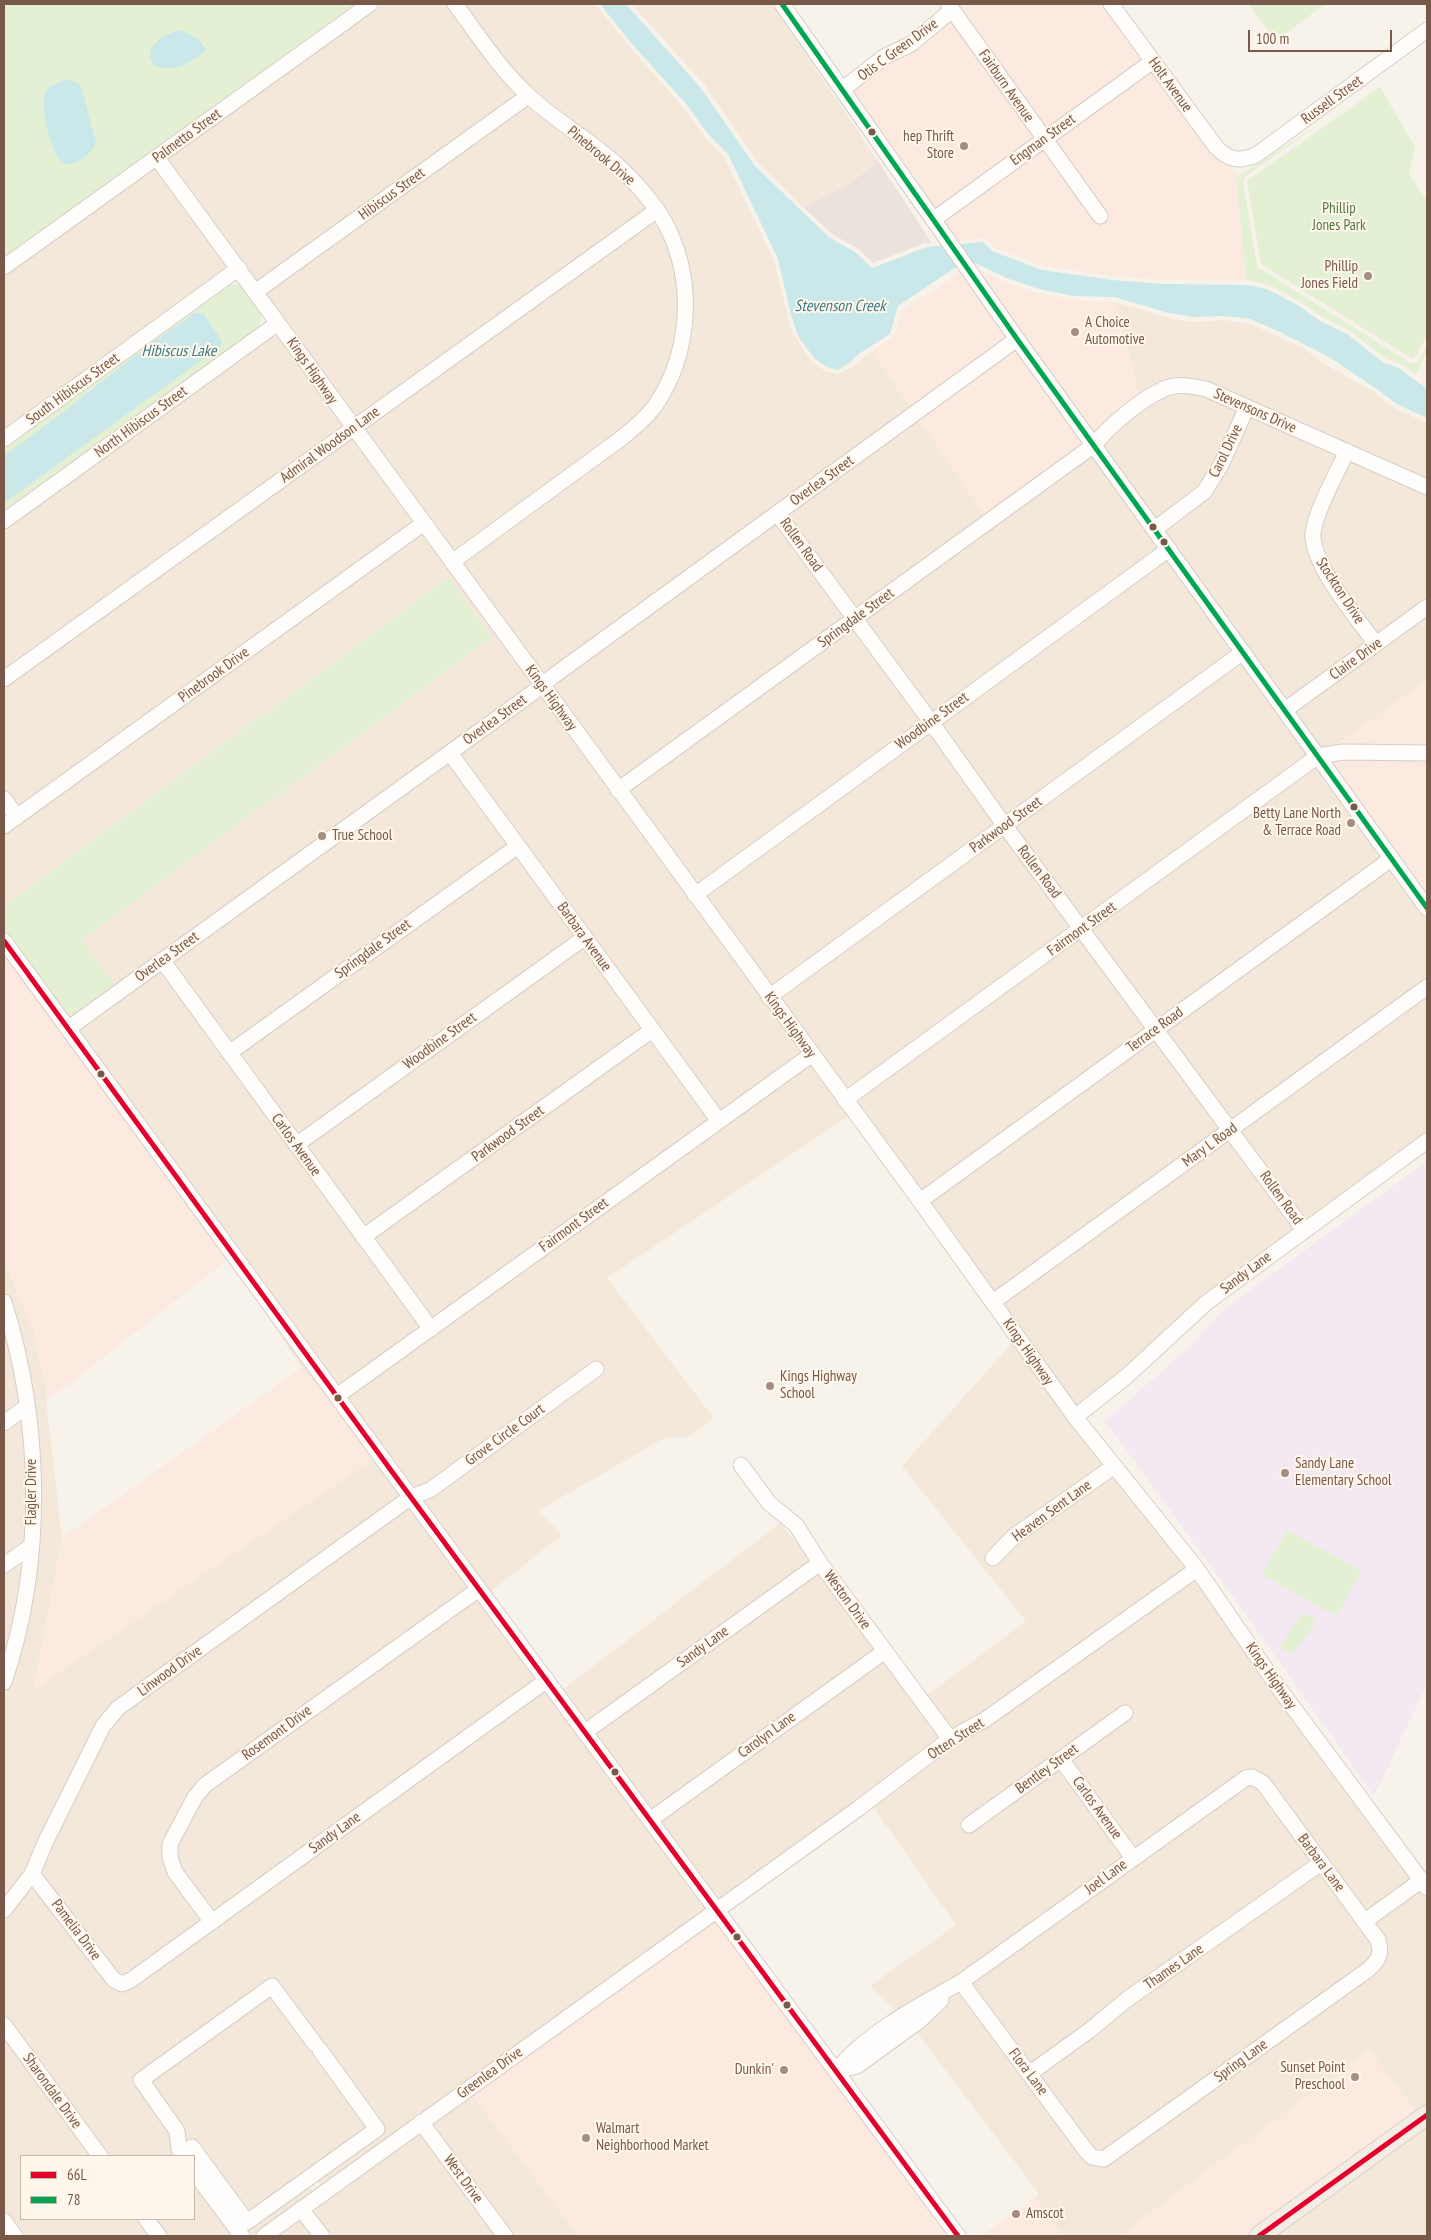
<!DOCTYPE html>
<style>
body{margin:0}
#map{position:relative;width:1431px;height:2240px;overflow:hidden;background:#f8f3ea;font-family:"PT Sans Narrow",sans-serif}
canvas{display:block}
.frame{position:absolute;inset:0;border:5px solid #785848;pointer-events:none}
.legend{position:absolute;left:20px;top:2155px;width:175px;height:65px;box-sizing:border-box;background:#fff7ec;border:1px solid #c9b7aa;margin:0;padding:6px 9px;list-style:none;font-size:15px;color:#785848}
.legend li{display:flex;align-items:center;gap:10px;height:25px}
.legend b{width:25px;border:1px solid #c9b7aa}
.scale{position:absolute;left:1248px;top:30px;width:144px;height:22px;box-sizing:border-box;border:2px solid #785848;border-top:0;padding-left:6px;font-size:15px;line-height:18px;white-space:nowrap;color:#785848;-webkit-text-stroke:4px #fff7ec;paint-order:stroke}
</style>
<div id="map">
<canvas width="1431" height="2240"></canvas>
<div class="frame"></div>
<ul class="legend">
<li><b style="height:6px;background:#e4002b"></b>66L</li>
<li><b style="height:6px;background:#00a651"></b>78</li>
</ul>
<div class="scale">100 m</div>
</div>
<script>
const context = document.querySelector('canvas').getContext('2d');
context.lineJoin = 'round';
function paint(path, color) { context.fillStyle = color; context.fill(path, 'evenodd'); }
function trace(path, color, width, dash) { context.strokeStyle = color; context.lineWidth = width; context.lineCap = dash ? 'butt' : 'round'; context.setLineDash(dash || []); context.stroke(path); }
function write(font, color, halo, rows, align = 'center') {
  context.font = font + ' "PT Sans Narrow",sans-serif'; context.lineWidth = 4; context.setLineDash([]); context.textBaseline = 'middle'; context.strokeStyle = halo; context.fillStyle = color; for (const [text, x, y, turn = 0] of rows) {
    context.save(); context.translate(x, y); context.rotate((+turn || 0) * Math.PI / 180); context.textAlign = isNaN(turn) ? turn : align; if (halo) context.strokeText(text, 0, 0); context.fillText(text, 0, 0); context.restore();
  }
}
const residential = new Path2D(`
 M379,4H448L520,95L256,285L164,159Z
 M461,4H595L630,47L684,108L705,137L724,157L774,260L791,330L807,355L813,363L825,371L837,374L851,368L872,351L912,409L542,678L459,563L623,445L681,366L675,231L529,89Z
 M631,4H772L876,158L874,165L849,184L806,206V210L758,163L704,84Z
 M529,103L614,168L650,209L354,421L263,294Z
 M156,165L231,267L4,432V274Z
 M656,218L676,264L680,314L671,362L650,403L636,419L452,554L360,430Z
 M1115,302L1169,318L1193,322L1224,320L1250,324L1303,348L1328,366L1371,390L1394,408L1427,423V481L1208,384L1140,398Z
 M277,330L346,427L4,672V528Z
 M1186,390L1205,394L1240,409L1217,462L1200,488L1156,521L1100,446L1138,412L1167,393Z
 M1250,414L1340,454L1308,530L1369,643L1286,703L1162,530L1195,507Z
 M918,418L986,516L856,612L785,515Z
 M352,436L417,522L17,809L4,790V685Z
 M1093,452L1162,547L932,714L862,621L994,527Z
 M1350,458L1427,492V600L1377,637L1322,557L1319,532L1322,519Z
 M777,520L848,618L619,783L548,687Z
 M424,531L534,684L69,1021L67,1018L81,940L492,637L447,577L4,907V833Z
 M1169,556L1236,650L1006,818L938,723Z
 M1427,614V680L1332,748L1320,750L1292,712Z
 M854,627L924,720L696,887L625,792Z
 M1243,659L1311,755L1082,922L1012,827Z
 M541,693L804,1053L720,1114L458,755Z
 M930,729L998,824L770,990L703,896Z
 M449,761L510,844L230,1045L169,962Z
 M1317,764L1384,857L1157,1022L1089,931Z
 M1004,833L1074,928L846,1093L776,999Z
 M517,853L577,936L297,1138L236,1054Z
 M1390,866L1427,916V980L1231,1122L1163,1031Z
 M1081,937L1149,1028L920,1194L852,1102Z
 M584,945L645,1028L364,1230L304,1147Z
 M161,968L423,1327L338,1389L76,1030Z
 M1427,994V1134L1305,1223L1238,1131Z
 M58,1025L354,1427L301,1367L229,1258L227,1260Z
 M651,1037L712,1120L432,1322L370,1239Z
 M1155,1037L1223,1128L994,1295L927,1203Z
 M811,1062L849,1116L607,1278L714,1418L689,1437H666L538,1511L562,1535L489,1593L420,1500L433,1494L603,1371L597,1362L427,1485L413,1491L345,1398Z
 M1230,1137L1297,1228L1075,1409L1000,1304Z
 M4,1260L33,1329L48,1396L46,1399L62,1538L34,1689L376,1457L404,1496L114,1705L33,1860L4,1902V1699L11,1678L35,1550L17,1328L4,1287Z
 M4,1319L21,1404L4,1416Z
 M1014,1341L1106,1465L1017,1541L1113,1474L1188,1569L983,1714L951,1732L901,1665L927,1695L1026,1621L902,1466Z
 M22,1416L28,1492L25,1543L4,1559V1430Z
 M411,1505L472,1587L201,1781L166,1841L205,1920L121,1978L38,1874L107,1730L122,1712Z
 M780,1523L812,1561L586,1724L561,1691Z
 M24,1558L22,1588L4,1663V1572Z
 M819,1570L877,1649L651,1812L593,1733Z
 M1195,1578L1414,1879L1365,1914L1252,1771L1249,1770L1133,1851L1069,1760L1132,1714L1126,1705L962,1824L968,1832L1061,1766L1125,1856L962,1975L898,2013L870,1986L956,1925L872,1805L940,1754Z
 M478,1596L540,1679L213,1914L180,1869L176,1846L199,1800L209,1789Z
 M884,1658L943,1737L717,1902L657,1821Z
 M546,1688L709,1908L322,2187L316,2179L380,2133L276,1983L138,2075L172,2133L178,2156H106L4,2017V1919L33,1883L124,1991L126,1988Z
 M1255,1783L1313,1861L1030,2066L968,1984L1243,1786Z
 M1320,1870L1374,1942L1371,1959L1107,2151L1095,2152L1037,2075L1130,2005Z
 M1421,1888L1427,1897V2108L1418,2115L1369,2050L1120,2236H1064L1035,2198L1039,2194L915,2030L961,1990L1089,2161L1385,1962L1387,1955L1372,1923Z
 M271,1993L369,2127L248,2215L192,2139L184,2145L148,2081Z
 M4,2034L94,2156H21V2219H140L153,2236H21L4,2213Z
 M471,2093L578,2236H511L429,2124Z
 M1427,2122V2236H1269Z
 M421,2130L498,2236H328L309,2210Z
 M194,2158L243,2225L308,2185L314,2193L254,2236H248L195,2166Z
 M194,2180L236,2236H165L153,2219H194Z
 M301,2216L316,2236H273Z`);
const commercial = new Path2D(`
 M954,4H1105L1145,59L1045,132Z
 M952,18L1037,137L934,212L850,91L886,62Z
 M1152,68L1238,176L1236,178L1246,280H1165L1112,276L1043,266L994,247L983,238L954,241L940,221L1043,147L1100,223L1107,218L1051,141Z
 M976,268L1007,283L1039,293L1074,300L1115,302L1140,398L1093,436Z
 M963,271L1010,337L912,408L872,351L894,336L902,310L954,277L953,274Z
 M1016,346L1086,443L986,516L918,418Z
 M1427,680V748H1332Z
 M1344,757L1427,758V899L1327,760Z
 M4,951L227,1260L70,1384L48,1397L33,1329L4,1260Z
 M301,1367L354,1427L376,1457L34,1689L62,1538L301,1368Z
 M714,1917L764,1988L837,2083L946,2236H578L471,2093Z
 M1369,2050L1418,2115L1250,2236H1120Z
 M1035,2198L1064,2236H981Z`);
const industrial = new Path2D(`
 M876,158L932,243H925L873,263L857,248L832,234L806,210V206L849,184L874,165Z`);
const education = new Path2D(`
 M1427,1161V1684L1374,1796L1234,1598L1105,1421L1186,1350L1226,1308Z`);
const green = new Path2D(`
 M4,4H355L4,258Z
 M1248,4H1325L1276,41Z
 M1380,87L1415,147L1409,174L1427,200V335L1414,360L1261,264L1247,181Z
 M1328,118L1245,177L1243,182L1257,265L1259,268L1412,364L1418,363L1427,345V350L1416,375L1399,363L1386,359L1350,331L1324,318L1296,299L1269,285L1246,280L1236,178Z
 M230,285H239L242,287L262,314L259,327L233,349L4,515V447Z
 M448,577L492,637L82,940L114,984L67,1018L4,932V907Z
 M1287,1530L1362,1571L1336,1616L1262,1575Z
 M1305,1613L1313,1618L1315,1623L1310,1632L1291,1654L1279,1647L1300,1616Z`);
const water = new Path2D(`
 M600,4H626L700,87L755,166L830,238L855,252L872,268L927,247L983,242L992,251L1042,270L1112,280L1165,284L1247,285L1267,289L1294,303L1322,322L1347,334L1384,363L1397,367L1427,389V418L1395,403L1381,392L1329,357L1278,331L1250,319L1223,316L1194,317L1169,313L1114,297L1074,296L1039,289L1009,279L975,263L953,269L898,306L890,334L860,353L848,364L838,370L827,367L815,359L799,338L791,315L778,259L728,154L708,134L687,105L633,45Z
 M182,30L198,39L206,49C203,54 201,54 197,57C182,67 172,73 154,65C140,47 167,32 182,30Z
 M67,79L76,82L81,87L96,142C93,151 86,157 78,161C74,163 68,166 63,163C51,155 38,102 46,90C51,84 60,82 67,79Z
 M195,313H203L222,341L221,346L4,503V456C69,410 129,357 195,313Z`);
const minor = new Path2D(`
 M782,4L1017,339L1427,908
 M948,4L1100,216
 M1111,4L1216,147C1229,160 1238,162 1256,155L1427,30
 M843,89L884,57L911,44L952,10
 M157,158L920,1201L1075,1417L1197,1569L1278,1687L1427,1888
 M933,220L1153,61
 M4,267L370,4
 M255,292L528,96
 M4,439L239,268
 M1347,451C1337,473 1316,510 1313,533C1311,564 1357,618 1376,644
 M777,513L931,722L1005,826L1304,1230
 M4,521L278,323
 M1155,529L1204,492L1221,465L1247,407
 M452,562L619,440C632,430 645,419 655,406C689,356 695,288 670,233C659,207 637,184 617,165C589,139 555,121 528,95C499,68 478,35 455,4
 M4,679L657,210
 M1285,710L1427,607
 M450,753L719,1121
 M618,790L1094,445C1109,426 1141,399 1164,389C1177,383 1192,386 1206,389L1427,487
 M4,799L17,817
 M4,826L424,523
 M695,895L1169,549
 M4,941L390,1469L958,2236
 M162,960L431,1329
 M769,997L1243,652
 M69,1028L531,694L552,677L1017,339
 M229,1053L518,846
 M845,1100L1318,756L1343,752L1427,753
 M296,1145L584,938
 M920,1201L1391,859
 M363,1237L652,1030
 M4,1302C42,1423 45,1562 4,1682
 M993,1302L1427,987
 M337,1396L811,1055
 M1075,1417L1127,1376L1206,1303L1427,1141
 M4,1423L26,1407
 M741,1465L769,1503L796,1525L820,1563L950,1739
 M993,1558L1013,1537L1113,1467
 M4,1565L30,1547
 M585,1732L820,1563
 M1061,1759L1133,1858
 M650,1820L885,1651
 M969,1825L1125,1713
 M32,1874L114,1980L122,1984L131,1980L547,1680
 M4,1910L32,1874L45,1843L103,1726L118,1708L411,1497L430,1490L596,1369
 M1365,1921L1422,1880
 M212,1922L175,1872L170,1857V1844L195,1797L205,1785L479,1589
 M4,2025L100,2156
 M836,2071C865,2034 920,2005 961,1982L1246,1778L1252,1777L1263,1783L1378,1940C1382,1953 1379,1960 1369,1969L1104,2159L1092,2157L1087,2152L961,1982
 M836,2071L857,2066L919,2021L941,2000
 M1029,2074L1090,2030L1126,2000L1321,1863
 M421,2122L505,2236
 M192,2147L247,2222L377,2129L320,2050
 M184,2156L179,2149L177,2131L141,2080L272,1986L315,2044
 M194,2172L242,2236
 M301,2209L322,2236
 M146,2219L159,2236
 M4,2221L15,2236
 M264,2236L859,1808L950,1739L986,1719L1197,1569`);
const major = new Path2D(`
 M1259,2236L1427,2115`);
const bus1 = new Path2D(`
 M4,941L390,1469L958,2236
 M1259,2236L1427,2115`);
const bus2 = new Path2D(`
 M782,4L1017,339L1427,908`);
const markers = [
 [872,132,4.5,"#785848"],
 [964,146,5,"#a58e81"],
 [1368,276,5,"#a58e81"],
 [1075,332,5,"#a58e81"],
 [1153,527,4.5,"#785848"],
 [1164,542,4.5,"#785848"],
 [1354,807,4.5,"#785848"],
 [1351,823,5,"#a58e81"],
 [322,836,5,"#a58e81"],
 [101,1074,4.5,"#785848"],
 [770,1386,5,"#a58e81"],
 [338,1398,4.5,"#785848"],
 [1285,1473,5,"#a58e81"],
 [615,1772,4.5,"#785848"],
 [737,1937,4.5,"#785848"],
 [787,2005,4.5,"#785848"],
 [784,2070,5,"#a58e81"],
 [1355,2077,5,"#a58e81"],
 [586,2138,5,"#a58e81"],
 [1016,2214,5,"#a58e81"]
];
const streetNames = [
 ["Otis C Green Drive",898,50,-36],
 ["Holt Avenue",1170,85,54],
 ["Fairburn Avenue",1006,86,55],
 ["Russell Street",1332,100,-36],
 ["Palmetto Street",187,136,-36],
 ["Engman Street",1043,140,-36],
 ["Pinebrook Drive",601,156,40],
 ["Hibiscus Street",392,194,-36],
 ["Kings Highway",312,371,55],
 ["South Hibiscus Street",73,389,-36],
 ["Stevensons Drive",1255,411,24],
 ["North Hibiscus Street",141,422,-36],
 ["Admiral Woodson Lane",330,445,-36],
 ["Carol Drive",1226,451,-64],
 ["Overlea Street",822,481,-36],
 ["Rollen Road",801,545,54],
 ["Stockton Drive",1340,591,57],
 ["Springdale Street",856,618,-36],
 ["Claire Drive",1356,659,-36],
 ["Pinebrook Drive",214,675,-36],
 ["Kings Highway",551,698,54],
 ["Overlea Street",495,720,-36],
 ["Woodbine Street",932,721,-36],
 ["Parkwood Street",1006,825,-36],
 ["Rollen Road",1039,872,53],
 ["Fairmont Street",1082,929,-36],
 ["Barbara Avenue",584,937,54],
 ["Springdale Street",373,949,-36],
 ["Overlea Street",167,957,-36],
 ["Kings Highway",790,1025,54],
 ["Terrace Road",1155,1030,-36],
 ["Woodbine Street",440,1041,-36],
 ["Parkwood Street",508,1134,-36],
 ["Carlos Avenue",296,1145,54],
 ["Mary L Road",1210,1145,-36],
 ["Rollen Road",1281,1198,54],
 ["Fairmont Street",574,1225,-36],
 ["Sandy Lane",1246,1273,-37],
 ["Kings Highway",1028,1352,55],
 ["Grove Circle Court",505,1435,-36],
 ["Flagler Drive",32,1492,-90],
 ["Heaven Sent Lane",1052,1511,-36],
 ["Weston Drive",847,1600,54],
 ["Sandy Lane",703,1647,-36],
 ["Linwood Drive",170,1671,-36],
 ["Kings Highway",1271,1676,55],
 ["Rosemont Drive",277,1733,-36],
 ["Carolyn Lane",767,1735,-36],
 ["Otten Street",956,1739,-33],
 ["Bentley Street",1047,1769,-36],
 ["Carlos Avenue",1097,1808,54],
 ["Sandy Lane",335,1833,-36],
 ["Barbara Lane",1321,1863,53],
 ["Joel Lane",1106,1877,-36],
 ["Pamelia Drive",76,1930,53],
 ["Thames Lane",1174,1967,-35],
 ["Spring Lane",1241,2061,-36],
 ["Flora Lane",1028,2072,53],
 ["Greenlea Drive",490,2073,-36],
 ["Sharondale Drive",52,2091,54],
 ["West Drive",463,2179,54]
];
const poiNames = [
 ["hep Thrift",954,137,"right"],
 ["Store",954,154,"right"],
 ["Phillip",1358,267,"right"],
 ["Jones Field",1358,284,"right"],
 ["A Choice",1085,323],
 ["Automotive",1085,340],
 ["Betty Lane North",1341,814,"right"],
 ["& Terrace Road",1341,831,"right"],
 ["True School",332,836],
 ["Kings Highway",780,1377],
 ["School",780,1394],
 ["Sandy Lane",1295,1464],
 ["Elementary School",1295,1481],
 ["Sunset Point",1345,2068,"right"],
 ["Preschool",1345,2085,"right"],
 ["Dunkin'",774,2070,"right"],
 ["Walmart",596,2129],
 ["Neighborhood Market",596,2146],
 ["Amscot",1026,2214]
];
const parkNames = [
 ["Phillip",1339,209],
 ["Jones Park",1339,226]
];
const waterNames = [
 ["Stevenson Creek",840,306],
 ["Hibiscus Lake",179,351]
];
paint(residential, '#f4e8da');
paint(commercial, '#fceae0');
paint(industrial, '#ebe3db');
paint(education, '#f4e9f3');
paint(green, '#e4f0d4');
paint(water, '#cae7e9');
trace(minor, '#d6cec6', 17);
trace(major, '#dad0c9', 21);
trace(minor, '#fefdfc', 15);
trace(major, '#f3ede5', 19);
trace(bus1, '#e4002b', 5);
trace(bus2, '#00a651', 5);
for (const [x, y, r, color] of markers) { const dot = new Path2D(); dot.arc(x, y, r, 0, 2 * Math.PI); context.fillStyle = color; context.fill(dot); trace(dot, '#fff7ec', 2); }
write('15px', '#785848', '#fff7ec', streetNames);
write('15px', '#785848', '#fff7ec', poiNames, 'left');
write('15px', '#4f793c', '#fff7ec', parkNames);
write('italic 16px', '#3d7b86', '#fff7ec', waterNames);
</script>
